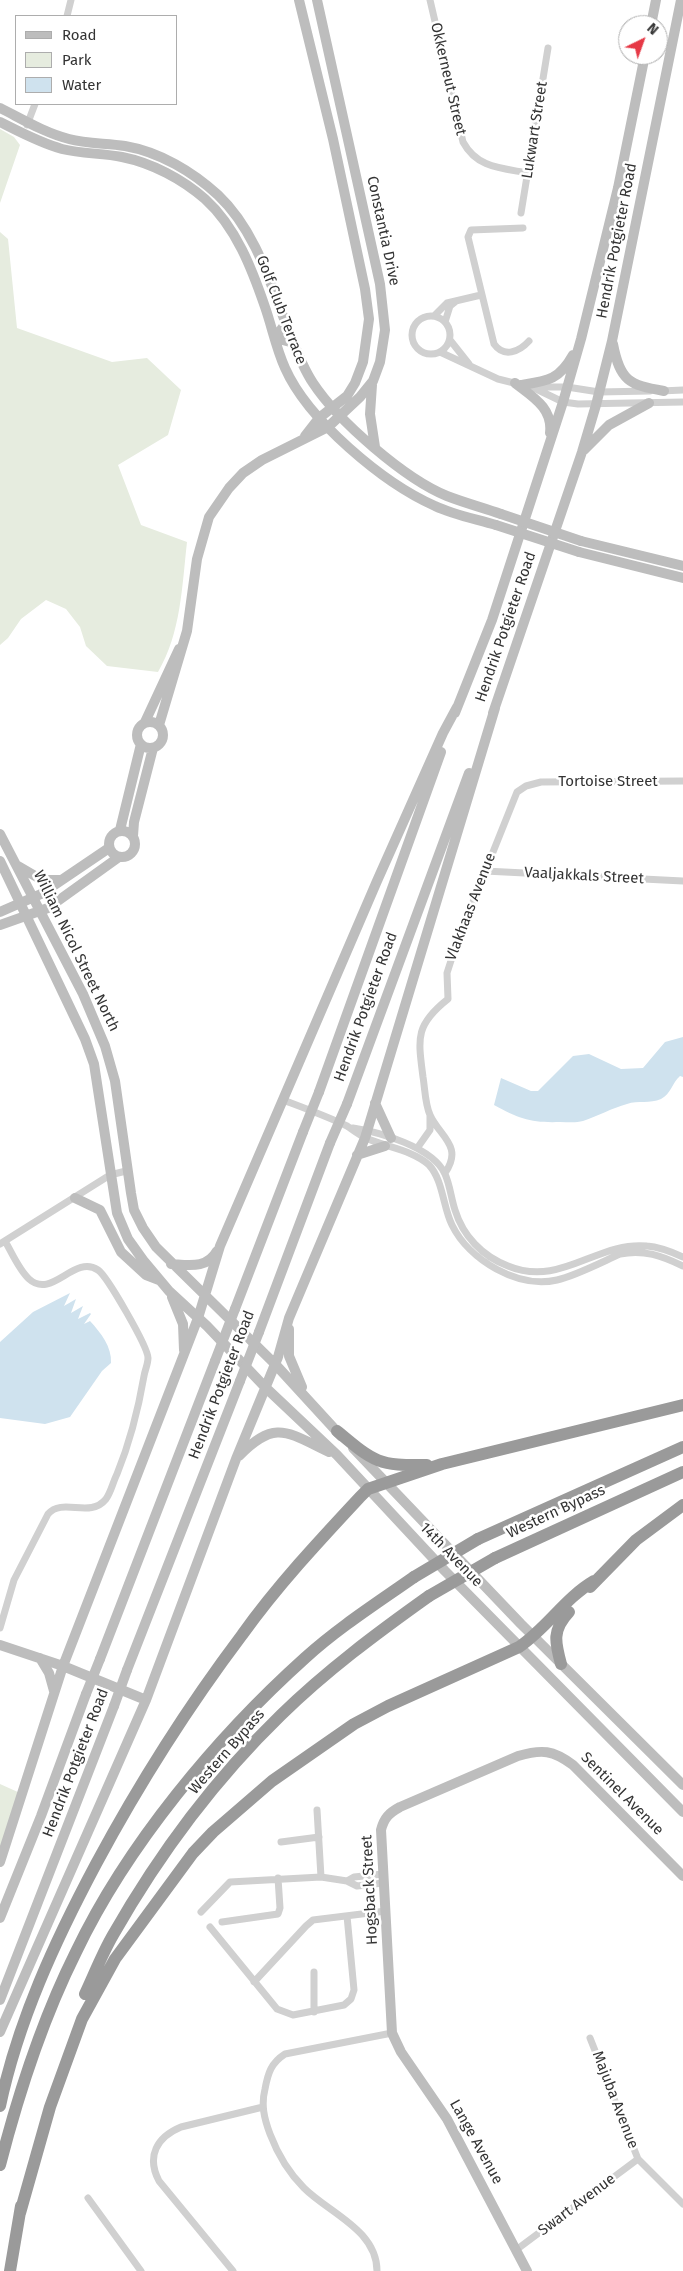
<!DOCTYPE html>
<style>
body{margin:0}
#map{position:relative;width:683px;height:2271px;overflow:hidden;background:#fff;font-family:"Fira Sans",sans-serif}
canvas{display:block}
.legend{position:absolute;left:15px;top:15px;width:162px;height:90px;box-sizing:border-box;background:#fff;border:1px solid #adadad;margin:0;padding:6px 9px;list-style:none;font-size:15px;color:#333}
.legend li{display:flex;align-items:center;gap:10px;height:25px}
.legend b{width:25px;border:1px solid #adadad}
.north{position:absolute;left:618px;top:15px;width:50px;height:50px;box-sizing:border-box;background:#fff;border:1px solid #adadad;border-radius:50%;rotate:42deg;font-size:14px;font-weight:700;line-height:20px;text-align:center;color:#333}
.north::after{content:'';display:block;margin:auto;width:18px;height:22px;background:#e63946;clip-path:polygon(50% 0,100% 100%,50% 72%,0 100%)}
</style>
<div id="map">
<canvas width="683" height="2271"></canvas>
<ul class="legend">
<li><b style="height:6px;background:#bdbdbd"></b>Road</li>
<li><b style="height:14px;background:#e6ecdf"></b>Park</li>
<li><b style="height:14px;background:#cfe2ee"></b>Water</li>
</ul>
<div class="north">N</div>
</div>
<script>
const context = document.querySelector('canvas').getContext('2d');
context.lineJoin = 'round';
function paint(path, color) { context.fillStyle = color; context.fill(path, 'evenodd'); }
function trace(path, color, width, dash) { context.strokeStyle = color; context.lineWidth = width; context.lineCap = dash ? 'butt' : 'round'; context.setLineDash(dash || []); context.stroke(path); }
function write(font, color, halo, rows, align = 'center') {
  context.font = font + ' "Fira Sans",sans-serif'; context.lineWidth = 5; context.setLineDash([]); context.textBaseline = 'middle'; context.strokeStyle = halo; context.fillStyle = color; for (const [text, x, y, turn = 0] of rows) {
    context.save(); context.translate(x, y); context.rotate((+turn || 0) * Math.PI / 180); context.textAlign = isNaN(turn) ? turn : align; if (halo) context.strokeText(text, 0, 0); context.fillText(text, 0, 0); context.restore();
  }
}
const green = new Path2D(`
 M0,129L14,137L20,145L0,203Z
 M0,232L8,239L17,328L112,362L147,358L181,390L168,435L118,465L141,525L187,542C182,586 181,633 158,672L107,666L86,646L80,627L66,609L46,600L21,619L8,638L0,645Z
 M0,1784L20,1793L0,1851Z`);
const water = new Path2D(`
 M683,1037V1077L680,1076C672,1083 671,1094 661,1099C650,1104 638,1100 627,1104C612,1108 598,1116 583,1121C576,1123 568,1122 560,1122C532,1123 519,1119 494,1105L501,1078L531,1091H538L573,1056L589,1054L621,1069L643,1068L665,1042Z
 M70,1293L64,1306L76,1299L71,1313L83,1306L78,1319L90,1313L91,1314L84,1324L90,1321C101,1333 112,1347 111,1363L102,1371L70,1417L45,1424L0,1418V1342L33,1312Z`);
const street = new Path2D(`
 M430,0L463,142C477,168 501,168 528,173
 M67,16L71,0
 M27,125L35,104
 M521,213L548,48
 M523,228L471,230L468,237L494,344C504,358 519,352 529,341
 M412 335a19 19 0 1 1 38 0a19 19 0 1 1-38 0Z
 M434,316L447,303L481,295
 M445,322L450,306L455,302
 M450,340L469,364
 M440,352L498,379L518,384
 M531,387H567L599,392L650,391
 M534,388L563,402L578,404L683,402
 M661,391L683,390
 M485,871L683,881
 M283,1100C304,1108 326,1116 347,1126C353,1130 359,1135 366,1138C385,1147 413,1150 429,1165C443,1180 443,1207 452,1225C469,1260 518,1289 557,1280C575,1276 602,1262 620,1254C644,1249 662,1256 683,1266
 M353,1128C379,1132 433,1147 445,1174C450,1185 451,1198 455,1210C463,1236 482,1256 508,1266C561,1288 597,1241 647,1246C660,1247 672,1252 683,1257
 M418,1147L430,1130V1116
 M445,1173C464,1146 439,1136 430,1115C425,1104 425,1089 423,1077C418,1038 415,1025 448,999L447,973L457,942L517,792L526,786L541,782L683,781
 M0,1244L110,1175L126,1171
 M0,1628L14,1580L48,1514C63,1497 90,1519 106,1499C111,1492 113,1482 117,1474C130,1442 138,1411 144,1376C145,1370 148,1364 148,1358C148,1347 107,1276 98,1270C74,1254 52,1300 29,1279C19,1270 12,1253 5,1241
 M317,1810L321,1877
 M281,1842L319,1837
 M347,1881L354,1877L383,1874
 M201,1912L230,1882L321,1877L347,1881L357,1886L383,1883
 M222,1922L278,1914L280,1908L278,1878
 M210,1927L277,2009L293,2015L344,2005L351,1999L354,1990L347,1916
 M314,1972V2012
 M254,1982L306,1926L313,1920L386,1911
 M590,2038L638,2159L683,2204
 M88,2198L141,2271
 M516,2250L638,2159
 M233,2271L159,2181C146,2156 157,2137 181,2127L263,2107
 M377,2271C377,2230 329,2213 304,2188C288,2172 278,2155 270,2134C264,2118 261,2105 265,2089C268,2073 271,2063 285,2054L392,2033`);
const secondary = new Path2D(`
 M299,0L333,139L365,289L369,319L363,362L355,383L347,396L319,418L305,436
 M651,25L656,0
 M0,108C22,119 45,133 69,139C87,144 107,143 125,146C160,152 193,172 218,195C254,229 269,279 286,324C294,344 301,365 313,383C338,421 405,479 447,496C465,503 484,508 501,514
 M0,122C20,132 40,143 62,149C82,154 102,153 122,157C152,163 182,179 205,199C236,227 252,269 265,307C272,327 276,348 285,368C308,420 383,483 435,506C454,515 476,519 496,525
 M286,323L275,338L294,343
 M613,344C620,381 629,385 664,391
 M515,383C533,397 553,408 550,433
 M372,385L370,414L375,447
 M521,385C548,381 559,380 573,355
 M584,450L609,425L649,403
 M581,541L683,566
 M579,552L683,578
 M455,713L492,620L563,402L581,339L618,188L645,55
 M493,713L582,452L596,405L612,341L681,0
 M137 735a13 13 0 1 1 26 0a13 13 0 1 1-26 0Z
 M145,722L179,649
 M159,725L187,631L197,559L209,517L229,488L243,473L262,460L328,427L360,397L373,381L380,362L385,330L380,284L317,0
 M120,830L141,744
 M109 844a13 13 0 1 1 26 0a13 13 0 1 1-26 0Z
 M0,834L83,994L105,1046L115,1081L131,1193L134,1210L143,1228L156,1247L275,1364L341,1436
 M133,836L134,822L153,748
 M0,861L85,1039L94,1064L117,1213L128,1239L143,1260L169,1291L207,1326L265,1387L337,1455L445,1571L683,1812
 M18,866L42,880H62
 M0,912L41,894L109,848
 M0,925L48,908L119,857
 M319,1092L441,752
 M375,1103L391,1138
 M347,1104L469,773
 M357,1155L385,1146
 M75,1198L100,1210L121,1252L146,1275L159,1280
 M171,1264C189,1265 207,1269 217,1251
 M172,1297L183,1324L184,1350
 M235,1309L303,1132
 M289,1329V1356L302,1387
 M259,1332L330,1143
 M353,1448L521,1624L683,1785
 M239,1456C275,1419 287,1432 329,1452
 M0,1645L63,1666L146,1700
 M40,1658L49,1673L54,1691
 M100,1659L215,1361
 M127,1670L240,1381
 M0,1862L63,1666L198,1318L220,1246L377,881L443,733L457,707
 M0,1918L41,1816L86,1694
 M0,2000L114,1706
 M0,2032L146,1700L236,1459L278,1357L289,1318L365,1138L495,708
 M527,2271L447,2119L401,2052L392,2033L381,1830C384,1818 389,1813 400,1807L518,1756C542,1749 553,1750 573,1765L683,1876`);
const highway = new Path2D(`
 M337,1431C374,1462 378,1466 427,1465
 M478,1539L683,1447
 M495,1558L683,1472
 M590,1587L636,1540L683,1505
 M561,1664C555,1642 552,1630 569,1612
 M85,1994C94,1975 102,1954 113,1935C158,1856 215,1779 281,1715C326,1671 377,1633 429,1596
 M0,2106C18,2021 55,1941 96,1864C139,1784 187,1708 242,1635C277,1586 319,1541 360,1497L368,1489L442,1464L683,1405
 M0,2165C18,2095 44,2016 76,1952C127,1845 217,1737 305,1658C338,1628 377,1603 414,1577
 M20,2213L50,2107L82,2019L115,1959L193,1853L213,1832L272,1781L354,1724L388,1706L519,1647C547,1628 565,1598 594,1581
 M10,2271L21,2206`);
const secondaryBridge = new Path2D(`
 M501,514L581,541
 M496,525L579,552
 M303,1132L319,1092
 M330,1143L347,1104
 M215,1361L235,1309
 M240,1381L259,1332
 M86,1694L100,1659
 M114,1706L127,1670`);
const highwayBridge = new Path2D(`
 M414,1577L478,1539
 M429,1596L495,1558`);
const streetNames = [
 ["Okkerneut Street",448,79,77],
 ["Lukwart Street",535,130,-81],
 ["Constantia Drive",383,231,78],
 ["Hendrik Potgieter Road",617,241,-79],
 ["Golf Club Terrace",281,310,69],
 ["Hendrik Potgieter Road",506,627,-71],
 ["Tortoise Street",608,782],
 ["Vaaljakkals Street",584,876,3],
 ["Vlakhaas Avenue",471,907,-69],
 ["William Nicol Street North",76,951,64],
 ["Hendrik Potgieter Road",366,1007,-70],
 ["Hendrik Potgieter Road",222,1385,-69],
 ["Western Bypass",556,1512,-25],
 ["14th Avenue",451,1555,46],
 ["Western Bypass",227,1752,-49],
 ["Hendrik Potgieter Road",76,1763,-69],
 ["Sentinel Avenue",622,1794,45],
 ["Hogsback Street",370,1890,-93],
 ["Majuba Avenue",615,2100,69],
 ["Lange Avenue",476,2142,61],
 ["Swart Avenue",577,2205,-37]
];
paint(green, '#e6ecdf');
paint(water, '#cfe2ee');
trace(street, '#d0d0d0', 7);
trace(secondary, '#bdbdbd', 10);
trace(highway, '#9a9a9a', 12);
trace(secondaryBridge, '#bdbdbd', 10);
trace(highwayBridge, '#9a9a9a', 12);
write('15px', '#333', '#fff', streetNames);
</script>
